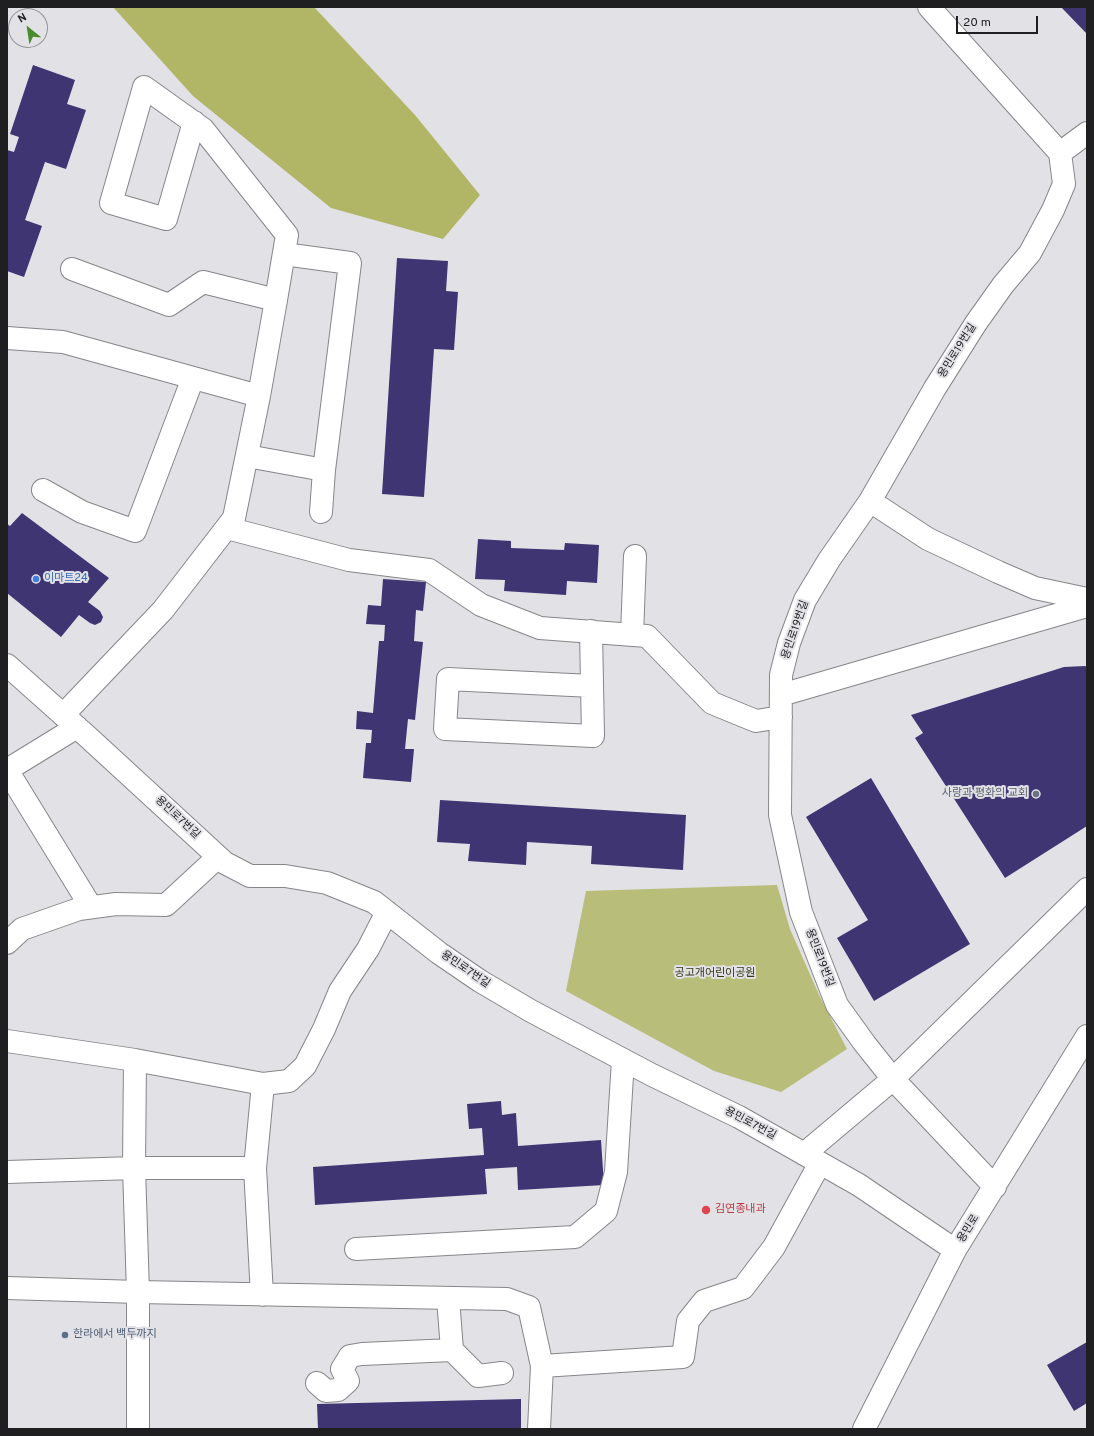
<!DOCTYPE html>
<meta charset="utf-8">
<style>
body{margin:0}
#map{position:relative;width:1094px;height:1436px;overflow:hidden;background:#e1e1e6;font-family:Overpass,sans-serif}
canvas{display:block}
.frame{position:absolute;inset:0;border:8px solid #1f1f21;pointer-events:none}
.north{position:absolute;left:8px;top:8px;width:40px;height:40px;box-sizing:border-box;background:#e1e1e6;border:1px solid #939397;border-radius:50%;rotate:330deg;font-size:11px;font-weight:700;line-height:16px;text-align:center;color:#1f1f21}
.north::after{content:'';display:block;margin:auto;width:14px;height:18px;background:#498b2d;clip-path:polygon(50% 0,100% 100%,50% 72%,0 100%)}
.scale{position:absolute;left:956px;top:16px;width:82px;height:18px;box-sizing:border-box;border:2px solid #1f1f21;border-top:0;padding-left:5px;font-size:12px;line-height:14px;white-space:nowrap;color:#1f1f21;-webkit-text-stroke:3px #e1e1e6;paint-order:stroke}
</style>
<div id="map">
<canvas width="1094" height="1436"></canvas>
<div class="frame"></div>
<div class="north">N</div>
<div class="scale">20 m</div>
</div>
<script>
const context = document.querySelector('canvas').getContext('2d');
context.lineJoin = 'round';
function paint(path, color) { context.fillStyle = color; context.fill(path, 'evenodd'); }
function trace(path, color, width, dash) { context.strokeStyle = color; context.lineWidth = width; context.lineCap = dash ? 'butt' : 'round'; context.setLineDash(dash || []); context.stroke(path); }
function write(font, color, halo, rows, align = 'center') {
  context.font = font + ' Overpass,"Noto Sans KR",sans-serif'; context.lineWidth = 4; context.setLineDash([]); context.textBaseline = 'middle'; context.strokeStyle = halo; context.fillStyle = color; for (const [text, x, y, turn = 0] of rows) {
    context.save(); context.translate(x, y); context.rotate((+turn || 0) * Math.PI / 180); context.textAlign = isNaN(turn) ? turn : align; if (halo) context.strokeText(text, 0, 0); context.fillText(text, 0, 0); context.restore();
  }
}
const green = new Path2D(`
 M777,885L790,929L820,997L847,1049L781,1092L714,1071L566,991L586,891Z`);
const forest = new Path2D(`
 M113,7H314L415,115L480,195L443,239L331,208L193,96Z`);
const building = new Path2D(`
 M1061,7H1087V34Z
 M33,65L75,80L67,104L86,110L66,169L45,162L25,220L42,226L24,277L7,271V150L14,152L19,137L10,134Z
 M397,258L448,261L446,291L458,292L454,350L434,349L424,497L382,494Z
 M22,513L109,578L88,602L100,611L103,617L101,622L95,625L90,623L79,615L61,637L7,593V524L10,526Z
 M478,539L511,541V548L564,550L565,543L599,545L597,583L567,581L566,595L504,591L505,580L475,579Z
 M383,579L426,582L423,611L416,610L414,641L423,642L415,720L408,719L405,749H414L411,782L363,778L366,743H371L372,730L356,729L357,711L373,713L379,641H384L385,625L366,624L368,605L381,606Z
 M1085,666L1087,667V826L1005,878L915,738L923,733L911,715L1064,667Z
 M871,778L970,944L874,1001L837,938L868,920L806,817Z
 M440,800L686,815L683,870L591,864L592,846L527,842L526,865L468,861L470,844L437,842Z
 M501,1101L502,1115L516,1113L518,1146L601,1140L604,1185L518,1190L517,1167L485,1169L487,1194L315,1205L313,1167L484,1155L482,1128L469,1129L467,1104Z
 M1087,1342V1403L1074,1411L1047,1365Z
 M521,1399V1429H318L317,1404Z`);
const minor = new Path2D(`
 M929,7L1060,153L1064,184L1053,210L1030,253L1003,285L976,323L935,388L870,501L829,560L805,600L789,643L781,675L780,815L801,912L837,1005L865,1044L893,1079L1087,889
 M194,122L166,219L111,203L144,87L203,129L287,235L276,300
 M1060,153L1087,133
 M284,254L350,263L324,470L321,512
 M72,269L169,305L203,282L276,300L259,396
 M7,338L63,342L259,396L234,518L163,610L63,715
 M247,456L324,470
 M43,490L82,512L135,531L193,378
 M870,501L928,539L998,572L1035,588L1087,599
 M227,528L349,560L429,570L481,605L540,628L647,636L712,703L756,721L781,717
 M591,631L593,736L445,729L448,679L592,686
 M632,635L635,556
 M7,665L89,738L225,863L250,876H285L327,883L374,902L439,953L480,981L531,1011L652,1075L739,1117L859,1185L955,1250
 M781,695L1087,606
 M7,770L91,907
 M7,770L77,727
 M7,943L22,929L79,909L116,904L166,905L218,857
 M7,1041L135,1060L263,1084
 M135,1060L134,1168L138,1292V1429
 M804,1154L893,1079L995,1187
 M7,1172L134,1168H255
 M356,1249L575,1237L606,1211L616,1172L623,1060
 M7,1288L138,1292L507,1299L529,1307L542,1366
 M262,1295L255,1168L263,1084L289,1081L305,1066L324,1029L340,991L368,949L387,912
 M448,1298L452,1350
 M317,1383L326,1391L338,1390L348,1381L342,1369L350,1356L362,1354L452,1350L478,1376L502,1373
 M539,1429L542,1366L683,1357L688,1321L704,1301L743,1288L774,1247L820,1163
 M864,1429L955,1250L1087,1036`);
const markers = [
 [36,579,4,"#3f7fe0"],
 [1036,794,4,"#6b7280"],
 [706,1210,5,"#e0444e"],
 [65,1335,4,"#5c6f8a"]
];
const streetNames = [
 ["용민로19번길",958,351,-58],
 ["용민로19번길",796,630,-71],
 ["용민로7번길",177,818,43],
 ["용민로19번길",819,958,69],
 ["용민로7번길",465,970,34],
 ["용민로7번길",750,1124,28],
 ["용민로",969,1229,-58]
];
const shopNames = [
 ["이마트24",44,579]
];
const worshipNames = [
 ["사랑과 평화의 교회",1028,794]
];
const parkNames = [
 ["공고개어린이공원",715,974]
];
const healthNames = [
 ["김연종내과",715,1210]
];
const serviceNames = [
 ["한라에서 백두까지",73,1335]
];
paint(green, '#b9bd7a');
paint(forest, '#b1b566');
paint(building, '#3f3573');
trace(minor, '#86868a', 24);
trace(minor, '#fff', 22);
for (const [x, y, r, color] of markers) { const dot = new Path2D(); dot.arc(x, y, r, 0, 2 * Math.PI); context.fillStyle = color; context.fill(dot); trace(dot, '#e1e1e6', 1.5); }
write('11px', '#1f1f21', '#e1e1e6', streetNames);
write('11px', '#366cbe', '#e1e1e6', shopNames, 'left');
write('11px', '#5b616d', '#e1e1e6', worshipNames, 'right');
write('11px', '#373916', '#e1e1e6', parkNames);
write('11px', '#be3a42', '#e1e1e6', healthNames, 'left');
write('11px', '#4e5e75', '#e1e1e6', serviceNames, 'left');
</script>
